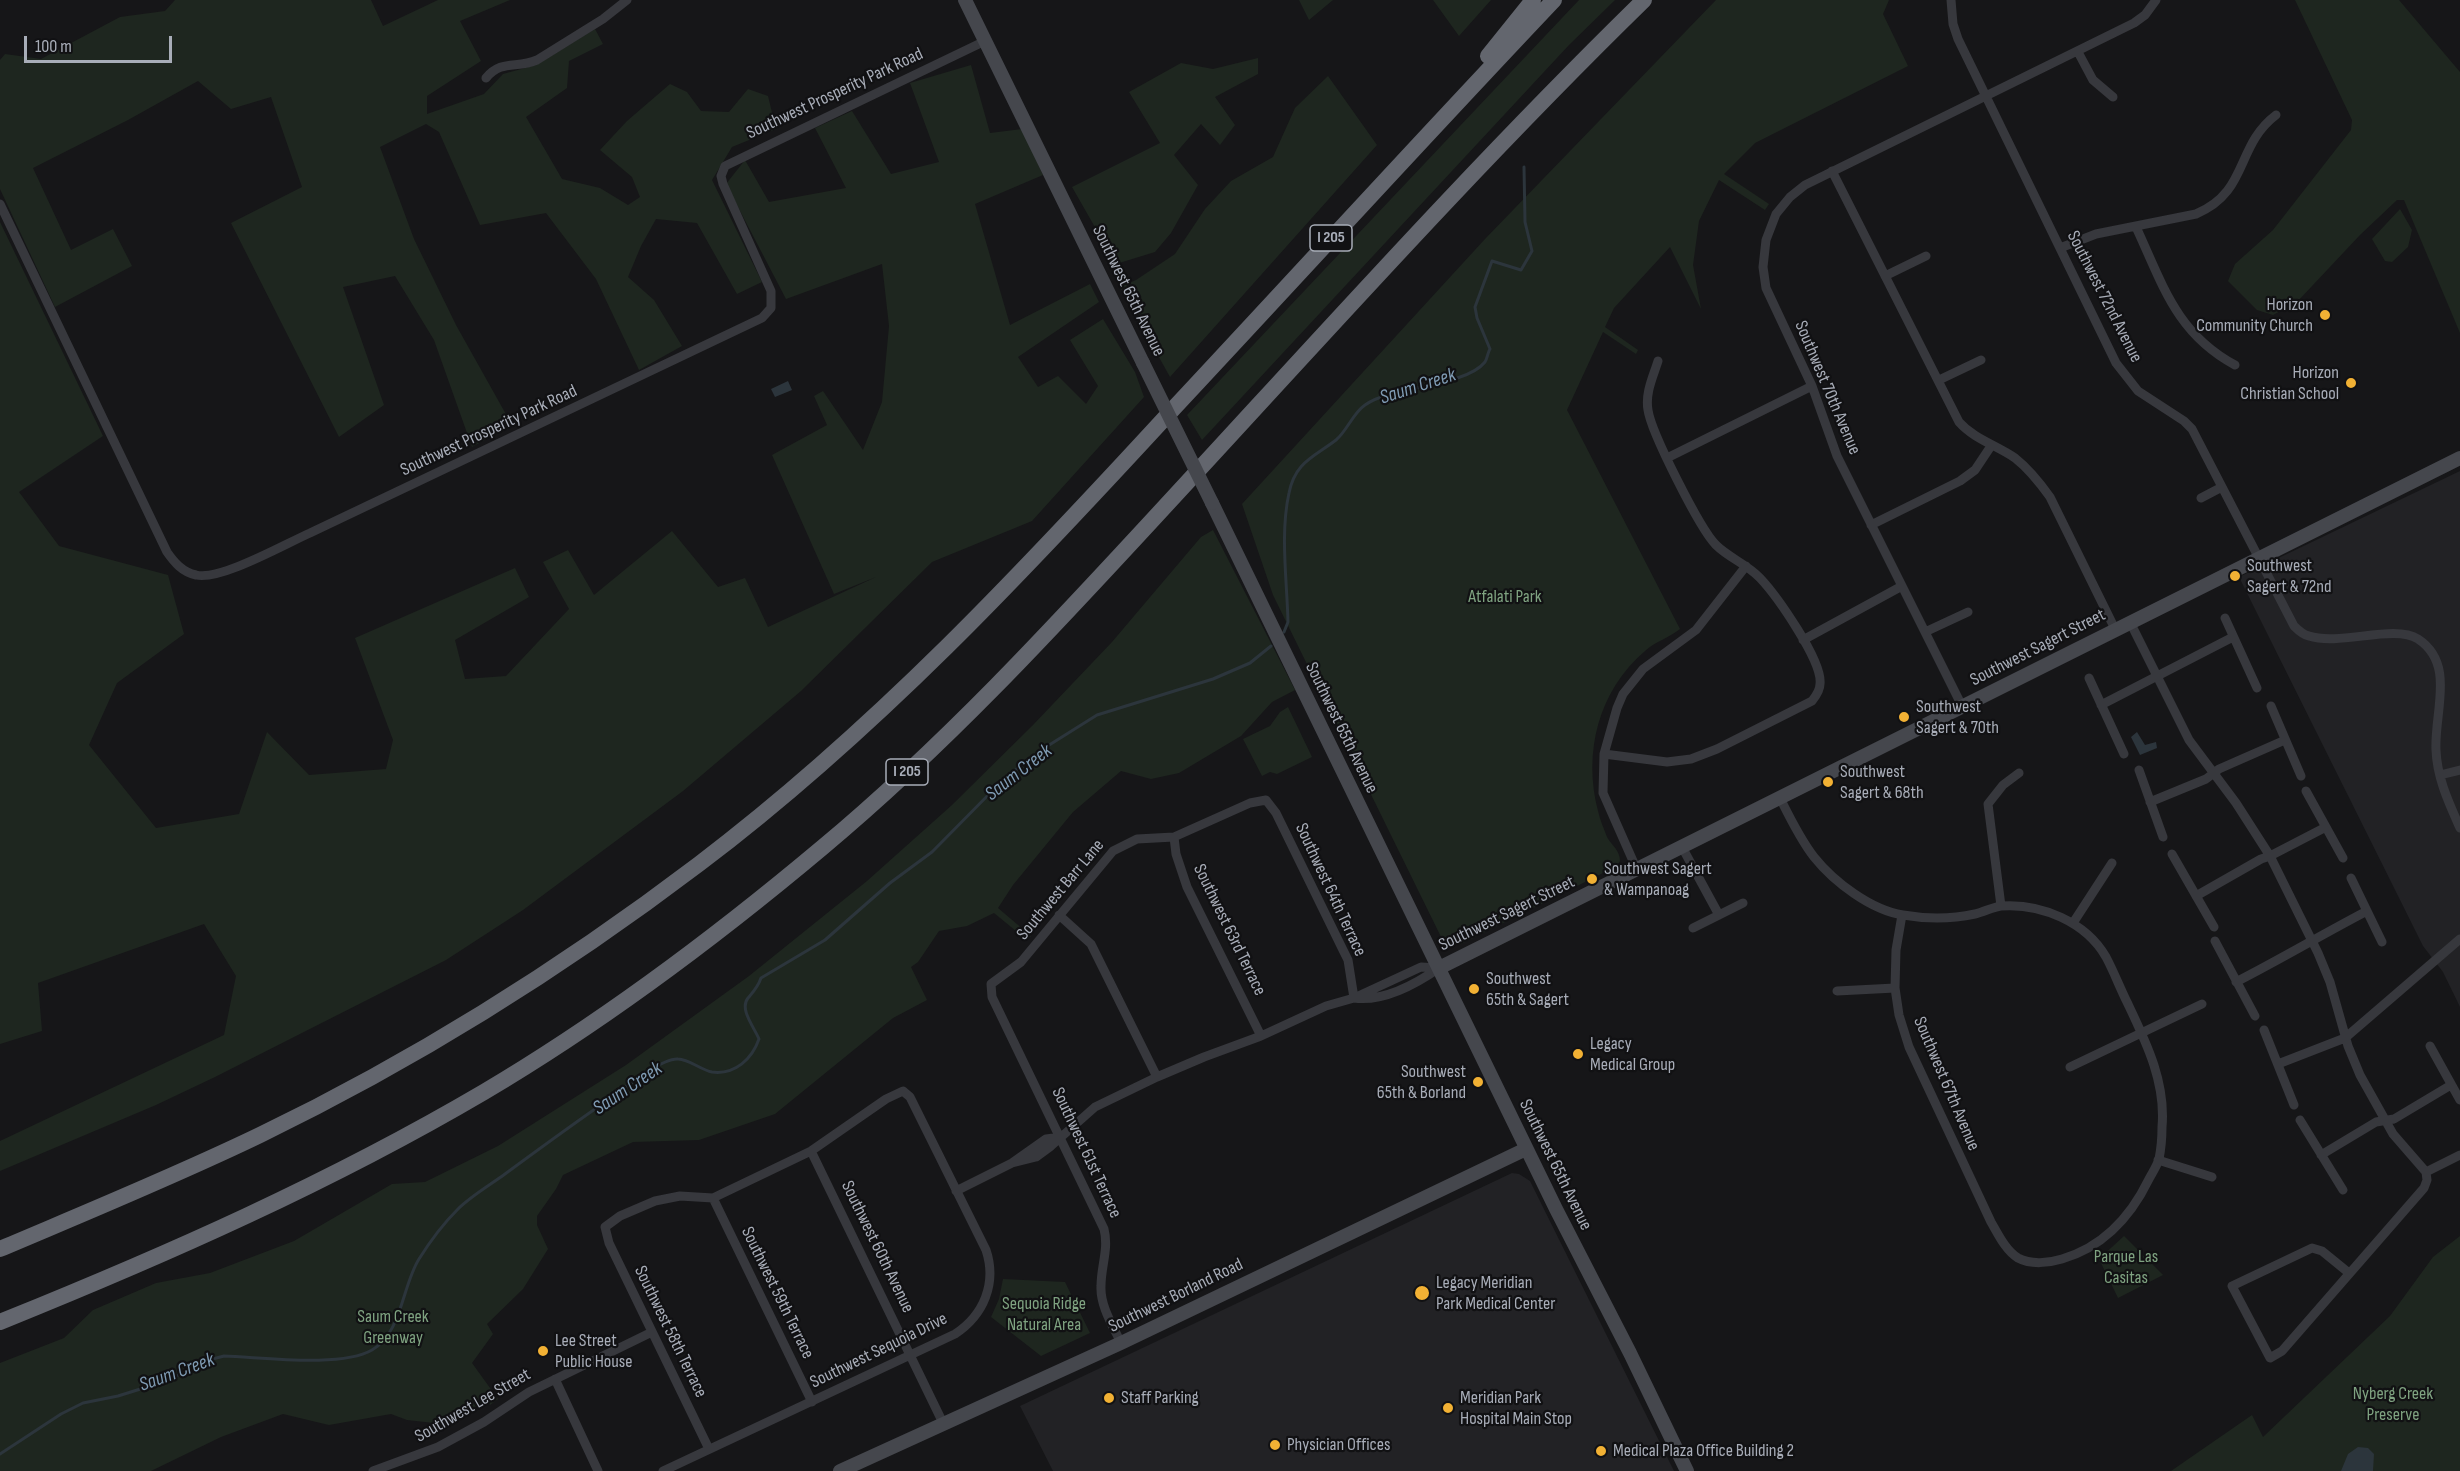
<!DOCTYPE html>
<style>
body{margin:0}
#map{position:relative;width:2460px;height:1471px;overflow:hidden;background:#161618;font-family:"Sofia Sans Condensed",sans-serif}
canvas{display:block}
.scale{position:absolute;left:24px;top:36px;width:148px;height:27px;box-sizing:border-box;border:3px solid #a8adb8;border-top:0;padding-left:8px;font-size:18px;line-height:21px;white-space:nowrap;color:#a8adb8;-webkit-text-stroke:4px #111113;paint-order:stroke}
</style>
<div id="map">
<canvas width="2460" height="1471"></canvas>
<div class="scale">100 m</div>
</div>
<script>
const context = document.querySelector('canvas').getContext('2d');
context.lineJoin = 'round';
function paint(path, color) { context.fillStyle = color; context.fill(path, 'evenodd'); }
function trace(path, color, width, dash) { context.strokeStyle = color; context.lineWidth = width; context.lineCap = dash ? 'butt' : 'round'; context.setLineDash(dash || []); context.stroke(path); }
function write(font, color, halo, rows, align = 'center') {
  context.font = font + ' "Sofia Sans Condensed",sans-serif'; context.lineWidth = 4.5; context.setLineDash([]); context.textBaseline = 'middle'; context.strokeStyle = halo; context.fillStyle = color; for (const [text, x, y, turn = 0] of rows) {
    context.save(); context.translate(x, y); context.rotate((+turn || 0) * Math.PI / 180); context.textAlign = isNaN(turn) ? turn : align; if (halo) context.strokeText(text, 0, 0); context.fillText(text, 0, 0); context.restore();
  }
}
const built = new Path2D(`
 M2460,471V1007L2443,972L2423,946L2239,577Z
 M1512,1173L1519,1174L1530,1181L1674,1471H1053L1020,1406Z`);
const green = new Path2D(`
 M175,0H371L383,26L438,0H510L460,21L481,61L427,96V114L484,94L503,74L536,65L595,29L603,44L569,61L567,88L526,117L562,179L600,188L628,205L640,197L632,177L600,150L627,121L670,84L687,92L701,111L729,112L748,89L768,96L776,129L732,147L712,180L762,282L737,294L697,223L656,219L641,246L628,277L654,300L682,346L639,370L596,279L546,213L480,225L439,132L426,124L380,147L414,239L456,325L512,425L472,447L434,340L395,276L343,287L384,405L339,437L231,223L302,187L271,97L231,109L198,81L128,120L33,168L71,250L113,229L132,266L55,307L0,189V60L5,54L41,59L120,17L165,11Z
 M1299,0H1333L1309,20Z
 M1433,0H1491L1459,36Z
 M1579,0H1615L1569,45L1202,440L1187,415Z
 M1716,0H1889L1883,14L1908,66L1755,143L1724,174L1769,204L1765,210L1719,180L1699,221L1693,265L1701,309L1670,247L1614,308L1605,327L1638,350L1636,354L1603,332L1567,410L1680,629C1669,638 1656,641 1645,651C1598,691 1583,753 1598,811C1600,820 1604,829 1607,837C1612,846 1620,850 1620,861L1617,866L1459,945L1444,943L1273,595L1242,504L1485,239Z
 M2295,0H2399L2460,72V333L2404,200H2397L2360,235L2297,302L2273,315L2257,310L2228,281L2235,264L2273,230L2351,130L2352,120Z
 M1258,58V74L1215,97L1235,125L1220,145L1201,124L1174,155L1198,185L1171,233L1155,252L1116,264L1072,187L1160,143L1129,92L1181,63L1213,69Z
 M971,65L990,133L1022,129L1043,175L975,204L1010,325L1090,284L1099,302L1018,357L1038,387L1058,376L1086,404L1098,386L1070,340L1103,319L1135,372L1144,397L1032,521L932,562L801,691L683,791L523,910L446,960L215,1077L156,1105L0,1171V1141L224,1035L236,976L204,924L38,983L42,1031L0,1044V222L103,436L19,492L59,546L168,575L184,634L117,683L89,745L156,828L239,814L267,732L309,775L386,769L393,740L355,638L515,568L529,597L455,640L465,679L506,676L569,609L543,562L568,550L594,595L672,531L718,587L745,578L768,627L876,577L834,594L772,455L827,425L814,396L823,391L863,450L882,402L889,326L882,264L786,299L726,184L745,160L769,202L846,188L815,128L852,111L891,174L939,162L910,83Z
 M1328,76L1377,145L1170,377L1120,287L1136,280L1175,254L1205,209L1231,181L1273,157L1295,108Z
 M2400,209L2412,230L2408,247L2392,262L2385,261L2372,239Z
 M1213,530L1295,690L1272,702L1241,736L1179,773L1151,779L1121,771L1073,812L1013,885L998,908L1031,936L1027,940L994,913L967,926L939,931L918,962L911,967L927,1000L893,1018L775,1114L699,1140L633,1142L563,1175L556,1189L537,1216V1225L548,1249L523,1289L487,1324L493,1334L472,1363L498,1399L490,1405L487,1401L453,1418L434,1423L407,1420L391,1414L329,1425L283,1414L221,1437L151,1471H0V1363L64,1338L93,1310L156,1283L210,1273L294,1241L392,1184L425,1182L498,1146L626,1065L749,976L867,881L952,805L1033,725L1112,642L1201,537Z
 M1288,707L1312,757L1277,774L1270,772L1262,776L1243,739L1270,726L1280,712Z
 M2124,1236L2163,1275L2118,1298L2099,1259Z
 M2460,1236V1471H2171L2252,1415L2263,1437L2390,1316L2433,1257Z
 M1003,1279L1065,1282L1090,1333L1041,1356L991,1317L999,1299Z`);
const water = new Path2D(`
 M788,381L792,390L775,397L771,389Z
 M2137,732L2145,745L2156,742L2157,748L2140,755L2131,737Z
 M2358,1447L2368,1448L2374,1454L2373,1471H2341L2348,1454Z`);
const stream = new Path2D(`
 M1284,632L1288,622C1287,580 1280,534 1289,493C1295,462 1314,457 1336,440C1347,431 1353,413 1365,405C1393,385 1465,387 1485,362C1487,359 1488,352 1490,349L1477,318L1475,307L1492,261L1521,270L1532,251L1525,222L1524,167
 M0,1454L61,1414L83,1403L118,1396L166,1381L209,1360L224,1356C261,1357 341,1368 372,1350C402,1333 402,1286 419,1259C429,1243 444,1223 458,1209C471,1196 490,1185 505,1174C539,1149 573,1124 608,1100C623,1089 661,1058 678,1059C689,1059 701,1070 712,1072C735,1075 752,1059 759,1039C754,1027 739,1009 748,998C754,991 758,987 761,978L825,940L890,883L932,852L1005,778L1046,747L1097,715L1213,679L1250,663L1271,646`);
const minor = new Path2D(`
 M1951,0L1953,24L1958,39L2116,363L2138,391L2184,421L2192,429L2294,626C2298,630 2303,635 2309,636C2340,646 2394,624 2418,639C2456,664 2434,712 2436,750C2437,778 2449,803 2460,828
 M2078,52L2093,80L2113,97
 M486,78C502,59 516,69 537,60L603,19L627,0
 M1832,171L1959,422C1974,439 1996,445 2015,458C2029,469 2040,483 2050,497L2115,629
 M0,204L167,552C174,562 182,572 196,575C220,581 285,544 310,533L762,318L771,308V291L723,184L721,176L725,166L985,41
 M2136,227C2163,285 2176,333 2235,365
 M2060,248L2096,234L2196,214C2249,192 2235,146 2276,115
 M1885,276L1926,256
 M1939,380L1981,360
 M1667,458L1812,386
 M2201,498L2222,487
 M1871,525L1960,481L1975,470L1991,446
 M2225,618L2257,688
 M2130,622L2189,740L2236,803L2270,856L2318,953L2330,982L2348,1046L2360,1075L2393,1134L2426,1172L2427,1180L2424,1188L2282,1351L2270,1358L2232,1286L2312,1248L2322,1251L2349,1273
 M1925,632L1968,612
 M1803,640L1902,586
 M2089,678L2124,754
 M2101,705L2233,637
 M1962,706L1837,456L1812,386L1766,288L1763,267L1766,240L1776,214L1790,197L1805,185L2134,23L2145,15L2156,0
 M2271,706L2301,776
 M1604,754L1667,762L1691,759L1717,749L1812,701C1816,696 1820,690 1820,684C1823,661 1776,595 1760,578C1747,564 1729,558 1716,545C1700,529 1651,432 1648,410C1645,393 1653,377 1658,361
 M2139,770L2163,837
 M2440,775L2460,770
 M2306,791L2343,858
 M1780,798C1790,818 1800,839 1814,857C1834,882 1871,910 1903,915C1926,919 1952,919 1975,914C1984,912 1993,907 2001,906C2041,903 2086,922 2106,957C2114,972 2120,988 2127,1002C2146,1042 2166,1082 2162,1127C2162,1137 2161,1149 2159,1159C2157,1166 2152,1173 2149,1179C2131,1216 2103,1247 2062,1259C2049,1263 2031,1265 2018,1258C2006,1251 1998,1234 1991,1222L1909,1047L1899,1015L1895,988L1896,950L1902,915
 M2150,802L2206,779L2219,769L2285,740
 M1174,837L1176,854L1187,887L1261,1036
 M1682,847L1719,915
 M2172,854L2214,927
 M1637,870L1603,793L1604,754L1617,708L1623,694L1643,669L1696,630L1746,566
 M2351,878L2382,942
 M2196,896L2261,859L2270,856L2326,827
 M2001,906L1988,804L2003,785L2019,773
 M1059,915L1091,944L1157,1077
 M2073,923L2112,863
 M1693,928L1743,903
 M2215,941L2255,1016
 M2236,982C2281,959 2323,934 2367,911
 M1837,991L1895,988
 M1354,998C1383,1002 1416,984 1439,968
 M2264,1030L2294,1105
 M2430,1046L2460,1100
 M2278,1064L2345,1038L2460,939
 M2070,1067L2202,1004
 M2300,1120L2343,1190
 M811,1151L943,1423
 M2321,1155L2376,1122L2394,1119L2451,1085
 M2158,1160L2212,1177
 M1012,1163L1036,1157L1051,1146L1095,1107L1157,1077L1204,1057L1261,1036L1326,1006L1354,998L1421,967L1439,968
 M2426,1172L2460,1155
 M956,1191L1012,1163L1046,1139L1061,1137
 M713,1198L812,1402
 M1121,1343C1113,1326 1100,1306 1101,1286C1101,1266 1109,1249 1104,1229L992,997L991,984L1021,962L1113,851L1137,839L1174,837L1250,803L1266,800L1276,813L1343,950L1348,960L1354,998
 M555,1379L598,1471
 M373,1471L438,1447L484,1422L529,1392L652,1332
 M663,1471L955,1334C984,1315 997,1283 986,1250L910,1097L903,1091L886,1099L811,1151L713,1198L680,1196L655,1201L620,1216L605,1227L609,1243L709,1449`);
const secondary = new Path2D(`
 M965,0L1143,363
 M1212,503L1556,1209L1630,1353L1687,1471
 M1439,968L2460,458
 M840,1471L1121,1343L1526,1149`);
const motorway = new Path2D(`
 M1488,56L1533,0
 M0,1249C87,1212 175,1176 260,1135C415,1060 562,968 699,864C876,730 1025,570 1174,408C1301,272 1426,135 1554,0
 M0,1322C166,1255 329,1183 484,1092C604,1021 717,936 823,847C944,746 1051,630 1158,514C1318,341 1475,165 1644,0`);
const secondaryBridge = new Path2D(`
 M1143,363L1212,503`);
const markers = [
 [2325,315,6,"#f2b134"],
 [2351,383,6,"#f2b134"],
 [2235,576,6,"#f2b134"],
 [1904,717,6,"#f2b134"],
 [1828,782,6,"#f2b134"],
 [1592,879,6,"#f2b134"],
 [1474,989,6,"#f2b134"],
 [1578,1054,6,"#f2b134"],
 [1478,1082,6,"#f2b134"],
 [1422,1293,8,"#f2b134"],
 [543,1351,6,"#f2b134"],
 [1109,1398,6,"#f2b134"],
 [1448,1408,6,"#f2b134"],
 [1275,1445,6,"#f2b134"],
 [1601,1451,6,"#f2b134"]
];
const shields = [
 [1331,238,42],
 [907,772,42]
];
const shieldNames = [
 ["I 205",1331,238],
 ["I 205",907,772]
];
const streetNames = [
 ["Southwest Prosperity Park Road",835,94,-25],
 ["Southwest 65th Avenue",1128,291,64],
 ["Southwest 72nd Avenue",2104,297,63],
 ["Southwest 70th Avenue",1827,388,67],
 ["Southwest Prosperity Park Road",489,431,-25],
 ["Southwest Sagert Street",2038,648,-27],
 ["Southwest 65th Avenue",1341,728,64],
 ["Southwest Barr Lane",1061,890,-50],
 ["Southwest 64th Terrace",1330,890,65],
 ["Southwest Sagert Street",1507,914,-26],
 ["Southwest 63rd Terrace",1229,930,64],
 ["Southwest 67th Avenue",1946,1084,67],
 ["Southwest 61st Terrace",1086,1153,65],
 ["Southwest 65th Avenue",1555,1165,64],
 ["Southwest 60th Avenue",877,1247,64],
 ["Southwest 59th Terrace",777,1293,64],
 ["Southwest Borland Road",1176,1296,-26],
 ["Southwest 58th Terrace",670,1332,64],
 ["Southwest Sequoia Drive",879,1351,-26],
 ["Southwest Lee Street",473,1406,-30]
];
const poiNames = [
 ["Horizon",2313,305,"right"],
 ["Community Church",2313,326,"right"],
 ["Horizon",2339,373,"right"],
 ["Christian School",2339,394,"right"],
 ["Southwest",2247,566],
 ["Sagert & 72nd",2247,587],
 ["Southwest",1916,707],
 ["Sagert & 70th",1916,728],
 ["Southwest",1840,772],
 ["Sagert & 68th",1840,793],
 ["Southwest Sagert",1604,869],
 ["& Wampanoag",1604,890],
 ["Southwest",1486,979],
 ["65th & Sagert",1486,1000],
 ["Legacy",1590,1044],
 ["Medical Group",1590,1065],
 ["Southwest",1466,1072,"right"],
 ["65th & Borland",1466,1093,"right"],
 ["Legacy Meridian",1436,1283],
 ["Park Medical Center",1436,1304],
 ["Lee Street",555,1341],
 ["Public House",555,1362],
 ["Staff Parking",1121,1398],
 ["Meridian Park",1460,1398],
 ["Hospital Main Stop",1460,1419],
 ["Physician Offices",1287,1445],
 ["Medical Plaza Office Building 2",1613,1451]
];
const parkNames = [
 ["Atfalati Park",1505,597],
 ["Parque Las",2126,1257],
 ["Casitas",2126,1278],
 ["Sequoia Ridge",1044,1304],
 ["Natural Area",1044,1325],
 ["Saum Creek",393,1317],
 ["Greenway",393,1338],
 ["Nyberg Creek",2393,1394],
 ["Preserve",2393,1415]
];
const waterNames = [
 ["Saum Creek",1418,387,-18],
 ["Saum Creek",1019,773,-38],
 ["Saum Creek",628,1089,-34],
 ["Saum Creek",177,1373,-20]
];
paint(built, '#222225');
paint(green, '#1e261f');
paint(water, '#2c353c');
trace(stream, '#2c353c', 3);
trace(minor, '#37383d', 9);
trace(secondary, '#45474d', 14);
trace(motorway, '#63666e', 16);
trace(secondaryBridge, '#45474d', 14);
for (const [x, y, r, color] of markers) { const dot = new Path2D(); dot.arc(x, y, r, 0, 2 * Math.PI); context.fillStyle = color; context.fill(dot); trace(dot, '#111113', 2); }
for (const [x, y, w] of shields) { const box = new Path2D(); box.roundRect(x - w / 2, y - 13, w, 26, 4.5); context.fillStyle = '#111113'; context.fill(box); trace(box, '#a8adb8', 1.5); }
write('bold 16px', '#a8adb8', null, shieldNames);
write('18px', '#a8adb8', '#111113', streetNames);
write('18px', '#a8adb8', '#111113', poiNames, 'left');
write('18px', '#7fa381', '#111113', parkNames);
write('italic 20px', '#7f9bb3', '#111113', waterNames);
</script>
